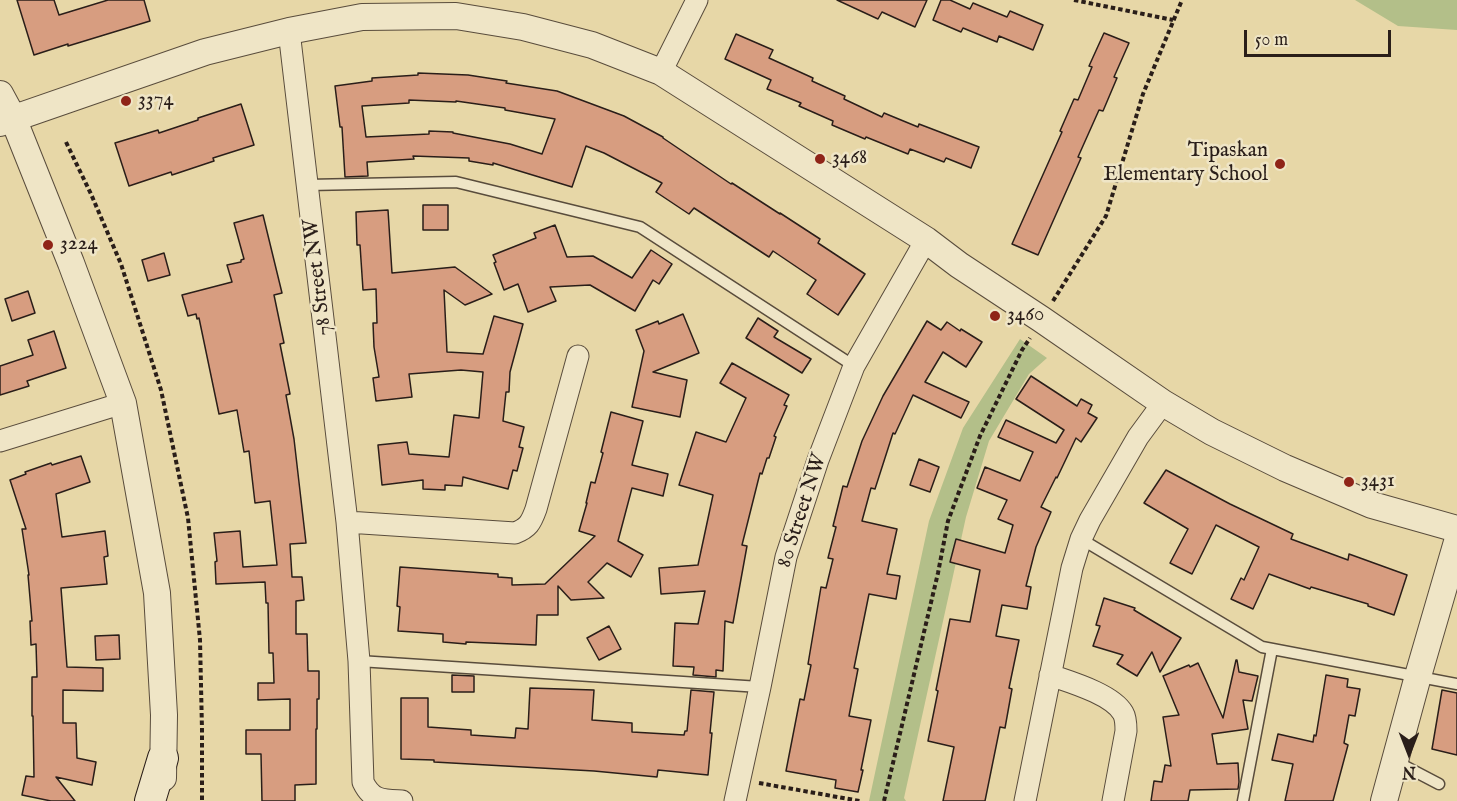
<!DOCTYPE html>
<style>
body{margin:0}
#map{position:relative;width:1457px;height:801px;overflow:hidden;background:#e7d7a7;font-family:"IM FELL English",serif}
canvas{display:block}
.north{position:absolute;left:1379px;top:723px;width:60px;height:60px;-webkit-text-stroke:4px #efe5c6;paint-order:stroke;rotate:180deg;font-size:16px;font-weight:700;line-height:24px;text-align:center;color:#2a1e19}
.north::after{content:'';display:block;margin:auto;width:21px;height:27px;background:#2a1e19;clip-path:polygon(50% 0,100% 100%,50% 72%,0 100%)}
.scale{position:absolute;left:1244px;top:30px;width:147px;height:27px;box-sizing:border-box;border:3px solid #2a1e19;border-top:0;padding-left:8px;font-size:18px;line-height:21px;white-space:nowrap;color:#2a1e19;-webkit-text-stroke:4px #efe5c6;paint-order:stroke}
</style>
<div id="map">
<canvas width="1457" height="801"></canvas>
<div class="north">N</div>
<div class="scale">50 m</div>
</div>
<script>
const context = document.querySelector('canvas').getContext('2d');
context.lineJoin = 'round';
function paint(path, color) { context.fillStyle = color; context.fill(path, 'evenodd'); }
function trace(path, color, width, dash) { context.strokeStyle = color; context.lineWidth = width; context.lineCap = dash ? 'butt' : 'round'; context.setLineDash(dash || []); context.stroke(path); }
function write(font, color, halo, rows, align = 'center') {
  context.font = font + ' "IM FELL English",serif'; context.lineWidth = 5; context.setLineDash([]); context.textBaseline = 'middle'; context.strokeStyle = halo; context.fillStyle = color; for (const [text, x, y, turn = 0] of rows) {
    context.save(); context.translate(x, y); context.rotate((+turn || 0) * Math.PI / 180); context.textAlign = isNaN(turn) ? turn : align; if (halo) context.strokeText(text, 0, 0); context.fillText(text, 0, 0); context.restore();
  }
}
const green = new Path2D(`
 M1355,0H1457V30L1398,26Z
 M1020,339L1047,358L1029,374L989,441L966,517L904,798L906,801H869L929,521L963,428Z`);
const building = new Path2D(`
 M17,0H54L59,15L108,0H144L150,21L68,46V44L34,55Z
 M837,0H927L915,27L882,12L878,19Z
 M941,0H950L970,9L973,3L1007,17L1010,11L1043,25L1033,50L999,36L997,42L963,28L961,32L933,20Z
 M1104,33L1129,43L1114,77L1117,78L1103,111L1099,110L1078,157L1081,158L1038,255L1012,244L1062,132L1060,131L1074,99L1078,100L1092,67L1089,66Z
 M736,34L773,50L769,58L813,78L812,81L845,96L844,99L882,117L884,113L918,127L919,124L979,147L971,168L946,158L944,162L910,149L908,154L866,137L865,139L832,125L833,121L799,106L801,103L767,89L771,80L725,59Z
 M418,73L468,75L507,81L506,83L557,91L624,116L663,137V138L731,184L732,183L780,214V213L820,239L818,243L865,274L838,315L807,294L816,280L773,251L769,257L694,208L689,214L656,192L662,183L604,153L586,146L572,187L493,163V165L469,161V158L413,156L414,159L367,162L368,176L345,177L342,127H340L335,86L372,81V78L418,75ZM409,100L456,102V101L505,108V110L555,119L542,154L510,144L453,133V132L429,131V134L366,137L362,106L409,103Z
 M241,104L254,145L213,158L214,161L172,175L171,172L129,186L115,143L158,130L159,133L198,120V118Z
 M423,205H448V230H423Z
 M388,210L392,273L455,267L492,294L465,305L444,290L447,352L483,354L494,316L523,324L510,372L509,392H506L503,421L524,427L519,447L523,448L517,471L513,470L508,489L463,477L462,486L445,485V490L423,489V480L382,485L378,445L407,442L409,454L449,457L454,415L479,418L483,372L461,370L409,374L412,397L376,401L373,378L379,377L374,347L373,323H377L376,289L363,290L360,245H357L356,212Z
 M263,215L282,293L274,295L284,343L280,344L290,394L286,395L294,439L306,543L290,544L292,577H302L304,600L296,601V634H307L308,671H319V699H317V729H316V784L295,785V801H262L261,754H246V730H290V699L258,700V683H274L273,653H269L268,603H266L265,582L216,584L215,562L217,561L214,533L240,531L243,567L277,565L270,501L255,503L249,451L244,452L237,410L219,414L199,318L197,319L196,314L188,316L182,295L232,282L227,265L241,262V260L244,259L234,223Z
 M555,225L567,257L593,256L632,278L651,250L672,264L659,284L653,280L635,311L590,285L550,287L556,301L528,312L518,284L504,290L494,263L496,262L493,255L536,238L534,233Z
 M164,253L170,275L148,281L142,260Z
 M28,291L35,313L12,321L5,299Z
 M683,314L699,353L653,372L687,380L680,417L632,407L644,351L636,330L658,321L659,324Z
 M758,318L778,331L774,337L811,359L802,373L746,338Z
 M927,321L941,330L947,322L960,331L961,329L982,342L966,367L943,352L925,382L969,402L961,418L913,395L895,434L893,433L875,489L871,488L862,521L897,529L887,574L900,576L896,599L869,594L854,668L858,669L849,716L871,720L861,770H863L858,792L835,788L836,780L786,771L800,699L804,700L811,665L808,664L821,587L826,588L833,559L828,558L836,527L833,526L843,486L847,487L862,441L883,396Z
 M54,331L66,368L27,381L29,386L0,395V366L33,355L28,340Z
 M732,363L789,395L784,405L787,406L774,436L776,437L769,458H767L762,474L760,473L742,545L747,546L733,623L725,621L723,671L716,670V677L693,675L694,667L673,666L675,623L698,624L705,591L661,594L659,568L698,565L713,495L679,485L696,432L726,442L746,398L720,383Z
 M1031,376L1077,406L1081,399L1092,405L1088,413L1097,418L1081,442L1076,438L1057,478L1056,477L1041,507L1051,512L1036,547L1026,586L1031,587L1027,609L1002,605L996,636L1019,640L1009,688L1012,689L1005,728L1000,727L985,801H943L954,747L928,741L938,691L936,690L950,619L970,622L980,570L950,562L956,539L1005,553L1013,525L998,519L1007,500L977,488L985,467L1020,481L1033,452L998,437L1006,420L1056,443L1064,430L1016,399Z
 M611,412L643,421L632,465L668,474L663,496L632,488L618,541L643,555L631,577L607,563L588,582L604,598L571,600L558,586V615H537L536,645L466,642V644L443,642V634L398,631L400,607L397,606L400,567L498,574V577L512,578V585L545,584L595,536L579,531L587,503H586L591,482L595,483L603,453L601,452Z
 M81,456L90,482L56,494L62,537L105,531L108,556L104,557L107,584L61,588L67,667L103,668V691L63,690V723H76L77,758L96,762L92,785L56,777L75,801H51L22,795L26,776L34,777L33,716H32V677H37L36,644L31,645L30,621H32L28,575H29L22,529H26L10,480L26,474L25,472L51,463L52,465Z
 M919,459L939,467L930,492L910,485Z
 M1166,470L1230,504L1293,534L1291,539L1348,560L1349,554L1407,575L1394,615L1368,606V604L1311,587L1310,589L1269,574L1253,609L1231,599L1241,578L1244,580L1259,547L1216,525L1192,574L1170,563L1188,529L1144,503Z
 M1104,598L1135,608L1134,610L1181,638L1160,672L1152,652L1137,676L1117,664L1123,655L1093,646L1100,626L1096,625Z
 M609,626L621,649L599,660L587,638Z
 M119,635L120,659L96,660L95,636Z
 M1236,660H1237L1239,672L1258,676L1252,701L1243,700L1248,729L1212,734L1217,764L1238,763L1239,782L1238,789L1190,790L1188,801H1151L1154,781L1162,782L1165,765L1171,766L1163,717L1179,715L1163,676L1189,665L1190,667L1198,663L1223,718Z
 M452,675L474,676V692H452Z
 M1326,675L1348,679L1347,687L1360,689L1355,716L1349,715L1344,743L1348,745L1333,801H1285L1293,764L1272,760L1278,734L1313,742L1314,735L1316,736Z
 M530,688L594,690L592,720L632,723V732L684,735L685,731H687L691,690L714,692L710,733H712L708,775L658,770L657,777L594,771L434,762V760L401,759V698H428V727L471,730V735L515,738L516,728L528,729Z
 M1442,690L1457,693V755L1432,749Z`);
const path = new Path2D(`
 M1074,0L1173,20
 M66,142L91,194L121,264L161,390L188,518L200,640L202,730V801
 M1053,301L1106,216L1143,94L1182,0
 M759,783L860,801
 M884,801L938,573L948,521L980,436L1022,350L1030,338`);
const service = new Path2D(`
 M308,185L456,182L640,227L854,366
 M1081,539L1262,647L1457,684
 M359,661L760,687
 M1395,761L1439,784
 M1243,801L1272,649`);
const minor = new Path2D(`
 M289,31L347,522L359,661L363,782C372,801 383,800 402,801
 M661,72L697,0
 M0,441L123,403
 M347,522L515,533C528,528 531,523 536,509L578,356
 M1050,675C1070,682 1112,694 1123,713C1126,718 1126,725 1126,731L1113,801
 M735,801L760,687L786,557L818,460L854,366L926,240
 M1025,801L1072,568L1081,539L1090,520L1138,437L1163,403`);
const tertiary = new Path2D(`
 M0,94L13,118L71,263L123,403L157,593L164,715L163,778
 M0,123L205,52L289,31L362,17L456,16L523,27L592,45L661,72L926,240L959,265L1041,319L1163,403L1212,432L1285,468L1372,505L1457,529
 M1384,801L1418,676L1457,542`);
const secondary = new Path2D(`
 M150,801L163,758`);
const markers = [
 [126,101,6,"#8f2418"],
 [820,159,6,"#8f2418"],
 [1280,164,6,"#8f2418"],
 [48,245,6,"#8f2418"],
 [995,316,6,"#8f2418"],
 [1349,482,6,"#8f2418"]
];
const poiNames = [
 ["3374",138,101],
 ["Tipaskan",1268,152,"right"],
 ["Elementary School",1268,176,"right"],
 ["3468",832,159],
 ["3224",60,245],
 ["3460",1007,316],
 ["3431",1361,482]
];
const streetNames = [
 ["78 Street NW",319,277,-97],
 ["80 Street NW",803,511,-72]
];
paint(green, '#b3bf89');
paint(building, '#d79d80');
trace(building, '#2a1e19', 1.5);
trace(service, '#594c3c', 13);
trace(minor, '#594c3c', 23);
trace(tertiary, '#594c3c', 28);
trace(secondary, '#2a1e19', 32);
trace(path, '#2a1e19', 4, [4.5, 3]);
trace(service, '#efe5c6', 10);
trace(minor, '#efe5c6', 21);
trace(tertiary, '#efe5c6', 26);
trace(secondary, '#efe5c6', 30);
for (const [x, y, r, color] of markers) { const dot = new Path2D(); dot.arc(x, y, r, 0, 2 * Math.PI); context.fillStyle = color; context.fill(dot); trace(dot, '#efe5c6', 2); }
write('21px', '#2a1e19', '#efe5c6', poiNames, 'left');
write('21px', '#2a1e19', '#efe5c6', streetNames);
</script>
